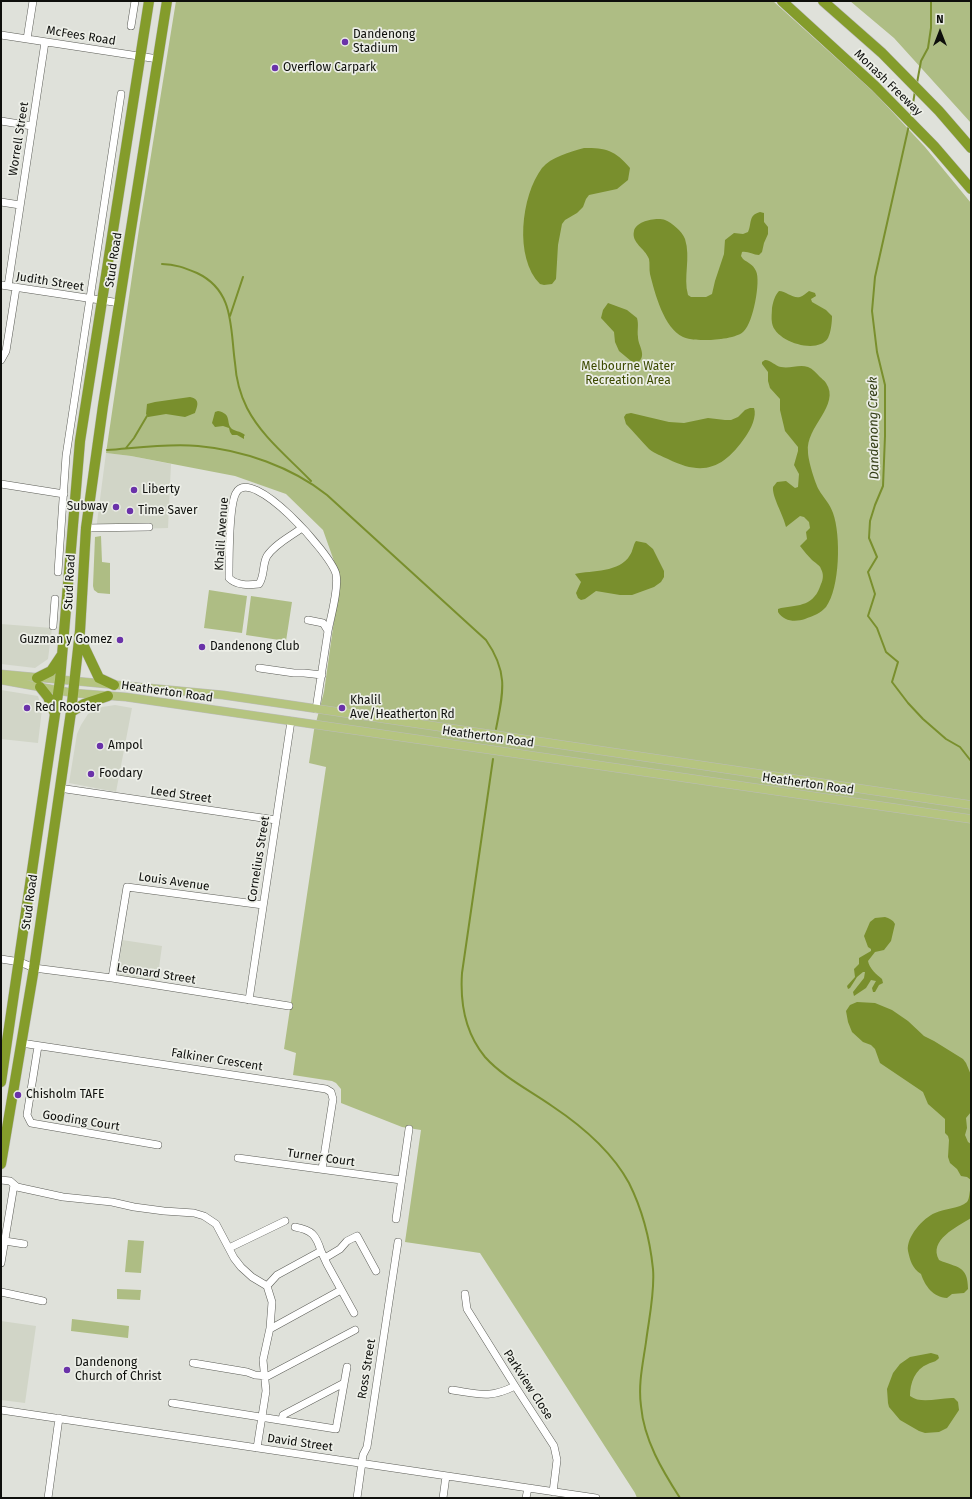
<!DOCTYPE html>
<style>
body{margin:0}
#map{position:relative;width:972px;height:1499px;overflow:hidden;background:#dfe1da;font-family:"Fira Sans",sans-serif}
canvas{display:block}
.frame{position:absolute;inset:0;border:2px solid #0e0f0c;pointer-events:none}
.north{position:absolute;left:920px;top:12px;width:40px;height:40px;-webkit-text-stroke:3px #eceee7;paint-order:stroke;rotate:0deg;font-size:11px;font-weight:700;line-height:16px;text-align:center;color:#0e0f0c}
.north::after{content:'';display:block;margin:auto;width:14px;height:18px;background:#0e0f0c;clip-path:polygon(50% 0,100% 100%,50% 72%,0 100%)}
</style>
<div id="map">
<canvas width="972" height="1499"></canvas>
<div class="frame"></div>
<div class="north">N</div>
</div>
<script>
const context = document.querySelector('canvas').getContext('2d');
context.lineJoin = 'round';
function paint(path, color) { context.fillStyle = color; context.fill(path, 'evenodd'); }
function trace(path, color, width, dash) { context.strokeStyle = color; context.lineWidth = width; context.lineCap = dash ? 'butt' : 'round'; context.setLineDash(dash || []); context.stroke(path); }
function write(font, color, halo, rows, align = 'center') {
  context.font = font + ' "Fira Sans",sans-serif'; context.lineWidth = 3.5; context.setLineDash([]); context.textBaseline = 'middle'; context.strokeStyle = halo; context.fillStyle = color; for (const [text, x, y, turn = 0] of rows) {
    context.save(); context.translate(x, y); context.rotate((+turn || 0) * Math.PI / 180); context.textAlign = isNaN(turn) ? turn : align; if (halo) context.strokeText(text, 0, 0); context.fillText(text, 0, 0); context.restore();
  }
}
const built = new Path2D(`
 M106,453L131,456L171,464L168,528L96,530Z
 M1,624L52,628L48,659L35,668L1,664Z
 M1,690L38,696L42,709L38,743L1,739Z
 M115,705L132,708L116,792L69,783L77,734L81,725L88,714L102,707Z
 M122,940L162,946L157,982L120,976L118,974Z
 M1,1321L36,1326L25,1403L1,1400Z`);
const green = new Path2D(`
 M176,1H773L874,92L925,147L971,203V1498H637L635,1493L480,1253L405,1242L421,1130L402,1127L341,1103V1089L336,1083L332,1081L293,1075L296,1053L284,1049L326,767L309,763L314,730L324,692L340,578L323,530L286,494L235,476L131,456L106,453L139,229Z
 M850,1H971V123L894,38Z
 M101,536L102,562L110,563V594L98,593L94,590L93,586L95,537Z
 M209,590L247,596L242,633L204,628Z
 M251,596L292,602L286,641L246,635Z
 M128,1240L144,1241L141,1273L125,1272Z
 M117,1289L141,1290L140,1300L117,1299Z
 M72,1319L129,1326L128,1338L71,1331Z`);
const water = new Path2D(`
 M584,148C606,148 615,150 630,168L628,180L617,189L589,195L586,199L583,207L577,213L565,220L562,224L558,245L556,279L552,284L544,285L540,284C514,258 521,196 542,168C551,157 570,152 584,148Z
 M760,212L764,213V222L768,227V234L764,243L762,252L759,255C753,255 748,251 742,252L741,256L743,259C748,263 753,264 756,271C761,281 753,323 744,331C738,338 716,340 707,340C699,340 690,340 683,337C664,328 655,294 650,274C649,269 650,264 649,259C645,248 631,243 634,231C636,221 657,217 665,220C672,223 682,231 685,239C691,258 683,277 688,295L691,297H706L712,294L715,281L724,254L725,240L734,233L743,234L748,232C752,224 748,215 760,212Z
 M779,291C786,291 793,299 800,297C803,296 806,293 809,291L815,293L816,296L811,299L812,302L826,310L832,316C832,322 831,332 828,338C818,355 775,342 772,323C771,318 772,312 772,308C773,302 775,295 779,291Z
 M608,303L627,310L637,318C639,325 637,330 638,337C638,346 648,356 637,363L631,361L619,351L615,342L614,332L601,318L603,310Z
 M765,360C771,360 775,366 781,367C790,369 799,364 808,367C813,369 816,373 820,377C822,379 824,380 826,383C841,405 805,427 808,452C808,460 815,483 819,490C823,497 830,504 833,513C841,535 840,588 826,607C821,613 813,616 805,619C796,622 784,622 778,612V609L781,608C800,605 814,606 821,584C823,580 824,574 821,569C820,565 815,563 812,560C808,556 804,551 800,546L807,539L806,532L810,528L809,522L804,517L800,516L786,527C783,514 772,497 773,487L777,482L786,481L795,488L798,487L799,474L794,465L798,451V447L785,431L780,410V399L770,388L768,381V372L762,364V362Z
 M190,397C201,399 197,407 195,413L185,417L166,414L148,417L146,414L147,404L155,402Z
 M750,408H754C757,416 751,429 746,436C724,468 704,477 668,459C662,456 655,454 649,449C641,441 634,432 626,424L624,417L626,414L631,413L669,422L684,423L708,418L725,420H731L738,417L745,410Z
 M218,411C232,414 226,422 231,428C233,431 241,431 245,435L244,436V439L237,435H232L230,432L229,428L223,426L215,427L212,423L215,412Z
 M636,541L646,543L653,549L664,571V577L661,582L654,587L632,595H620L596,591L585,599L581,600L578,598L576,593L581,582L575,574C592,570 620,573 630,555C633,551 633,545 636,541Z
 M885,917C889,918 893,920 895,924L891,941L884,950L875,952L868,961C869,968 877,975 882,979L883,983L879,985L875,992H873L872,988L876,981L871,980L866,988L854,996L853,992L864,978L865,972H863L857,977L850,988L848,989L847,986L855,977L854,969L859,964V958L871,951V949L868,947L864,936L870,922L875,918Z
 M857,1002L875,1003L892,1010L908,1021L924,1036L934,1041L963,1059L966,1063L971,1075V1112L966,1118L967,1128L965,1135L968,1142L971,1144V1180L967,1177L961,1176L957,1169L950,1163L948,1157L949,1140L948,1136L945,1133V1119L928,1104L923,1092L880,1063L875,1049L871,1045L863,1042L852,1032L848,1022L846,1011L850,1005Z
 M971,1187V1218C957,1227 928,1240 939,1260C957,1268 968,1265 968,1289L964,1293L952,1294L947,1298C933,1297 925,1286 921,1274C912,1268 910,1260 908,1251C906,1237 923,1218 935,1213C945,1208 959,1209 967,1202C970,1198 969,1192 971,1187Z
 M931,1353L938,1355L939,1358C936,1362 932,1362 928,1364C915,1369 910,1383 910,1396C922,1405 940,1397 954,1398L958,1402L959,1410L947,1428L939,1432L925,1433L919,1431L900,1420L889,1407L888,1403L887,1389L893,1373L900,1364L910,1357Z`);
const stream = new Path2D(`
 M917,83L921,61L928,48L931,28V1
 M911,116L915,91
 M909,125L875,277L872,311L877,352L885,385V436L883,486L875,505L870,521L869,538L877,557L868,572L875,594L868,616L877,628L886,652L898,662L892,682L908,703L923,719L946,739L960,747L971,761
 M162,264C175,264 185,268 197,273C235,291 230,328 235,363C236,378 240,394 247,408C262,437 288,457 311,481
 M230,316L243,277
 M126,448L134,438L147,416
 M107,450C135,448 169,443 198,446C243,450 292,467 327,495L486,640C509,673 503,693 496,729
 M493,759L462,973C460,1003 465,1033 485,1057C503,1077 529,1090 552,1106C582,1126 611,1150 629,1183C642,1209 650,1240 653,1269C655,1292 649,1318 646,1342C643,1363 638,1384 641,1406C644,1440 662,1470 680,1498`);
const minor = new Path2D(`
 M131,26L135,1
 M1,35L158,59
 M27,39L33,1
 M1,121L32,126
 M1,202L20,205
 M1,285L120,303
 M8,286L45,42
 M1,360L6,351L16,288
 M1,484L64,494
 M86,528L149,527
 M302,528C291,536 275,544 267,556C262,565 265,575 259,584C249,585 237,586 229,578C229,561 229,505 236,493C251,464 331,554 336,574C339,588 331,616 328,631
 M58,572L66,456L121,94
 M308,620L323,623L328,631L316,709
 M53,626L55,599
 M259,668L294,673H304L322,675
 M59,788L276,820
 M1,959L20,962L34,968L112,978L289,1006
 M112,978L127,887L263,905
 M249,1000L291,721
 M21,1043L326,1089L331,1092L333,1099L322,1169
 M38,1046L27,1115L31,1123L158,1145
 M238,1158L401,1180
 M1,1180L10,1181L17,1187L63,1197L112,1202L134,1207L164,1211L194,1213L204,1216L216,1224L234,1258L241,1267L252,1277L267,1286L272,1302L270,1328L263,1360L266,1391L257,1448
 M396,1219L409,1129
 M295,1227C312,1230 316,1235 321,1251
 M5,1241L24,1244
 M229,1248L285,1221
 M325,1258L340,1249L347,1241L357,1236L376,1271
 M1,1263L14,1185
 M267,1286L277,1275L321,1251L327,1264L354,1313
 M1,1292L43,1301
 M465,1294L467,1309L515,1386L554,1446L557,1460L553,1492
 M270,1329L341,1290
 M193,1363L247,1372L255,1375L268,1376L355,1330
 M452,1390C479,1394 489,1399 515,1386
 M172,1403L336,1429L347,1367
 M1,1410L596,1498
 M282,1420L283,1415L344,1383
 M48,1498L59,1418
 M357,1498L363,1455L367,1447L398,1242
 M443,1498L446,1476
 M526,1498L528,1488`);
const major = new Path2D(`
 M1,674L223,695L971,805
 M1,680L73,693L126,697L291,721L971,819`);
const highway = new Path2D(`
 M782,1L875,86L934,146L971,189
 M823,1L882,53L939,111L971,148
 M79,636L99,678L114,685
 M37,678L51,671L61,656
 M40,687L48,697L55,714
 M71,712L84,704L108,696
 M1,1082L60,680L80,441L149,1
 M1,1164L34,968L71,712L80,631L86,528L103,406L167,1`);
const markers = [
 [345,42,4,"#6a32a9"],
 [275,68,4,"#6a32a9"],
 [134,490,4,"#6a32a9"],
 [116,507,4,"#6a32a9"],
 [130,511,4,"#6a32a9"],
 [120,640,4,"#6a32a9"],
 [202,647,4,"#6a32a9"],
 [27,708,4,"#6a32a9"],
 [342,708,4,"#6a32a9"],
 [100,746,4,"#6a32a9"],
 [91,774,4,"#6a32a9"],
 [18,1095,4,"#6a32a9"],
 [67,1370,4,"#6a32a9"]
];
const poiNames = [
 ["Dandenong",353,35],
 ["Stadium",353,49],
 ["Overflow Carpark",283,68],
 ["Liberty",142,490],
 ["Subway",108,507,"right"],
 ["Time Saver",138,511],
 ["Guzman y Gomez",112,640,"right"],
 ["Dandenong Club",210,647],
 ["Khalil",350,701],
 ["Ave/Heatherton Rd",350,715],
 ["Red Rooster",35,708],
 ["Ampol",108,746],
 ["Foodary",99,774],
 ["Chisholm TAFE",26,1095],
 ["Dandenong",75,1363],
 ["Church of Christ",75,1377]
];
const streetNames = [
 ["McFees Road",81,36,9],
 ["Monash Freeway",888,83,44],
 ["Worrell Street",19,139,-81],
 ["Stud Road",114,260,-81],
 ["Judith Street",50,282,9],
 ["Khalil Avenue",222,534,-86],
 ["Stud Road",70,582,-87],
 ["Heatherton Road",167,692,8],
 ["Heatherton Road",488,737,8],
 ["Heatherton Road",808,784,8],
 ["Leed Street",181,795,8],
 ["Cornelius Street",259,859,-81],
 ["Louis Avenue",174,882,8],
 ["Stud Road",30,902,-82],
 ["Leonard Street",156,974,9],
 ["Falkiner Crescent",217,1060,9],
 ["Gooding Court",81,1121,9],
 ["Turner Court",321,1158,8],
 ["Ross Street",367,1369,-81],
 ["Parkview Close",528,1385,57],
 ["David Street",300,1443,8]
];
const parkNames = [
 ["Melbourne Water",628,367],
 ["Recreation Area",628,381]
];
const waterNames = [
 ["Dandenong Creek",874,428,-91]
];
paint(built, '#d1d5c7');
paint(green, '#aebd84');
paint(water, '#798f2d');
trace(stream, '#798f2d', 2);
trace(minor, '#5c5d57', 8);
trace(major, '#bcbcbb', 9);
trace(highway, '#bcbcbb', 11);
trace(minor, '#fff', 7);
trace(major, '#b5c480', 8);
trace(highway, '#849c2b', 10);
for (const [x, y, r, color] of markers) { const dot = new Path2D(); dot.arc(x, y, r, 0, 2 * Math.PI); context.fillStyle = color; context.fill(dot); trace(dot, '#eceee7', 1.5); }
write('12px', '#0e0f0c', '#eceee7', poiNames, 'left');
write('12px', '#0e0f0c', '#eceee7', streetNames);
write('12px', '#3c4a00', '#eceee7', parkNames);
write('italic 13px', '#333d15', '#eceee7', waterNames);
</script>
